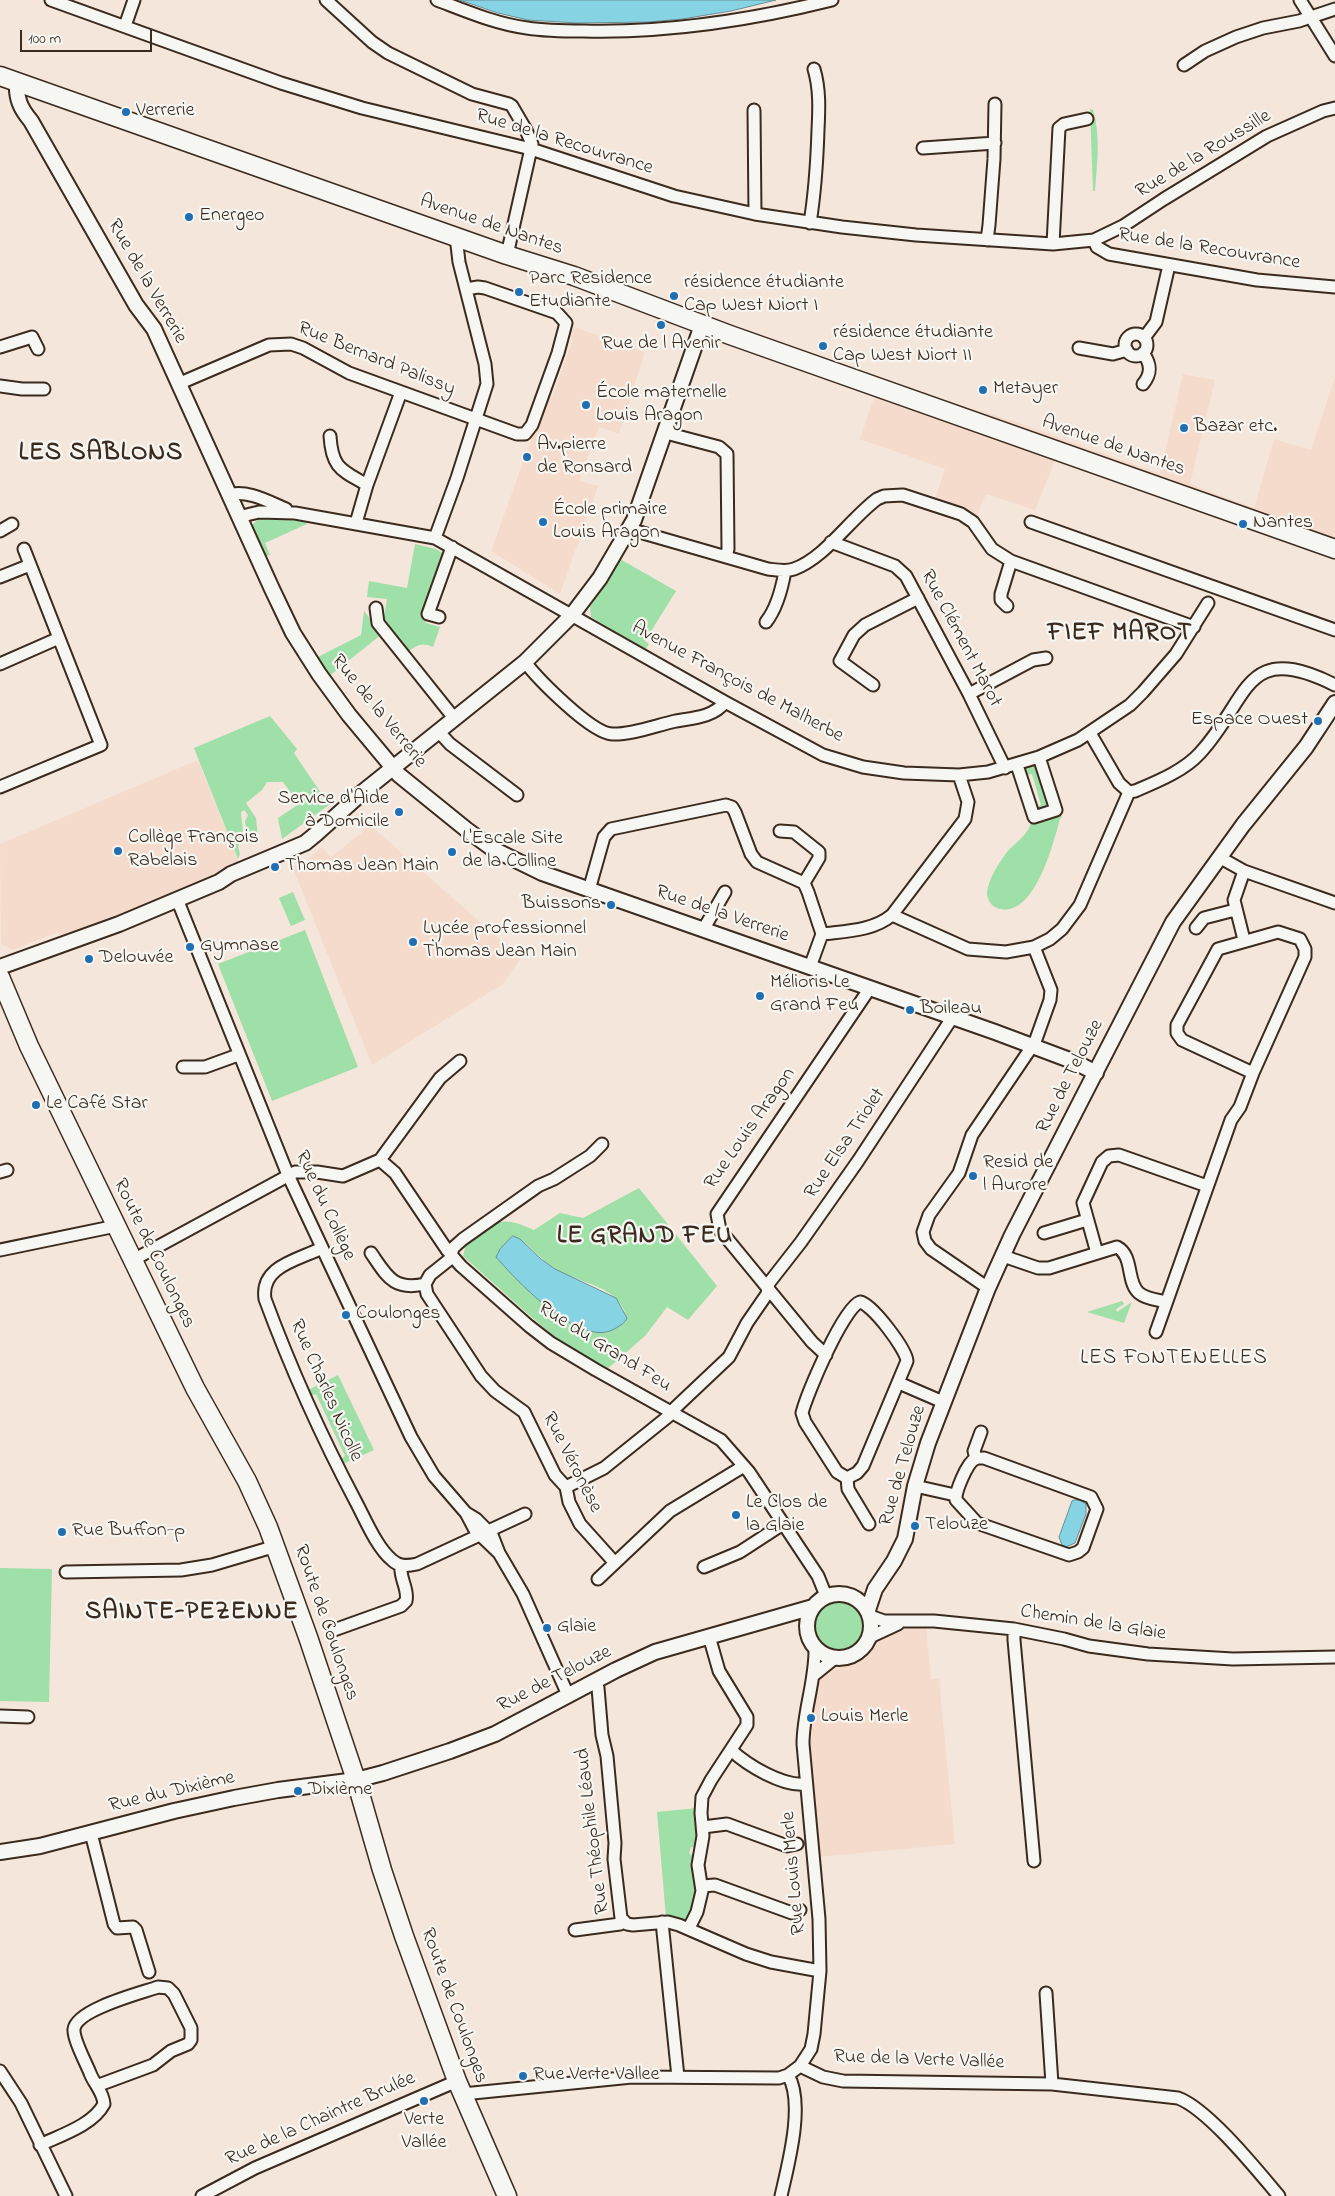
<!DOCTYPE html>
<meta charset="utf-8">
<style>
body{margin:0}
#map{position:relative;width:1335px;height:2196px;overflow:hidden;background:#f5e6db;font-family:"Indie Flower",sans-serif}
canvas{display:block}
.scale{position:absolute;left:20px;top:30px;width:132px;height:22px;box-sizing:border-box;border:2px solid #3b2a1e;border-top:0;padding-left:6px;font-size:15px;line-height:18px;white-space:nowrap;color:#3b2a1e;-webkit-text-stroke:4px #f6f6f2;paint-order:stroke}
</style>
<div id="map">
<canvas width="1335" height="2196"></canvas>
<div class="scale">100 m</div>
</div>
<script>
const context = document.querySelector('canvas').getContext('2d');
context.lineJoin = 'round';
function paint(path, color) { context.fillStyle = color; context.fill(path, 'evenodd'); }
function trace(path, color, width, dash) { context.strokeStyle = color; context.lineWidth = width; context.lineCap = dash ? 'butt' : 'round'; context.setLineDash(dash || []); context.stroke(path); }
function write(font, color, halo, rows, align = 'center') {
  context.font = font + ' "Indie Flower",sans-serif'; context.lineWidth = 4.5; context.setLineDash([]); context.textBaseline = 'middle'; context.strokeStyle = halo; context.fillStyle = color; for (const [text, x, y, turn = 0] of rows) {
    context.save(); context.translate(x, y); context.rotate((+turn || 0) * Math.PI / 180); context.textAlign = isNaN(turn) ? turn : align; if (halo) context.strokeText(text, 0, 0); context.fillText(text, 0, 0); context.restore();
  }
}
const built = new Path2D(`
 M577,328L645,352L619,434L599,427L581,475L580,481L598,486L560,594L491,551L547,396L552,398L573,339L568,336L570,331Z
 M1183,374L1215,380L1190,484L1254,508L1274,439L1311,450L1335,377V558L1142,489L1055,461L1035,510L986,494L977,515L935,499L945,469L860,439L880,380L1013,421L1160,474Z
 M198,760L240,865L61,937L58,932L13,950L1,944L0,844Z
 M354,811L521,958L503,984L372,1065L292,866L306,861L322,847L331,857L365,830Z
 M908,1628H926L931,1679H939L955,1844L818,1857L810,1755L816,1682L819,1676L834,1663L853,1661L857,1664L867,1657L870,1649L880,1637Z`);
const green = new Path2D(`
 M1090,109L1093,110C1101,136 1097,164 1095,191H1093Z
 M268,516L306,522L307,524L265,543L270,555L263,557L251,534V526L261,517Z
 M415,544L436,549L444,554L423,615L426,623L440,627L433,647C421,642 417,645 407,653L383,623L387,599L367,597L369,581L407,588Z
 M620,559L676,591L645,641L649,644L645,650L591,617L590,607Z
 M364,611L382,634L328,677L316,658L361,635Z
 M270,716L297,749L294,753L329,805L282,839L278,818L299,804L283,782H267L262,790L246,803L256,818L258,837H254L246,828L245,821L248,815L244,810L241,812C241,823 247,837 238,846L240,854L238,859L194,748Z
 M1033,766L1038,768L1052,807L1037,814L1035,808L1041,805L1032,774L1026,775L1023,770Z
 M1060,811L1062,817L1060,819C1053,844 1034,921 997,908C991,906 987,899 987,893C988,879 999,863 1007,852C1015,843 1029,834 1031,822Z
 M293,892L305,920L291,926L279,898Z
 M305,930L358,1067L272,1101L218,964Z
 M639,1188L717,1286L688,1320L667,1307L645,1336L606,1370L577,1355L529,1315L463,1256L466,1244C496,1223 497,1213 534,1230L560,1213L583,1218ZM513,1236C529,1242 540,1260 556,1269C572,1279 598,1284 612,1295C620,1302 624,1308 627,1318C625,1323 621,1325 616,1328C580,1352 520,1280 497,1258V1253Z
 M1122,1301L1124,1304L1116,1309L1117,1312L1132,1302L1124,1323L1087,1312Z
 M338,1375L374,1450L343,1464L341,1459L345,1456L316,1394L311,1396L308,1390Z
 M0,1568L52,1569L49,1702L0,1701Z
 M813 1625a26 26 0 1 1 52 0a26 26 0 1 1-52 0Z
 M697,1808L700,1827L697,1848L691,1847L689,1854L696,1855C699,1888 700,1892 686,1923L666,1917L657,1812Z`);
const water = new Path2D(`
 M460,0H776L731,11L682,19L648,22L577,23L528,20L498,13Z
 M513,1236L520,1239L541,1259L555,1269L616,1298L627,1318C625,1323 621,1325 616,1328C582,1351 517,1281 496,1257L500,1249Z
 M1075,1500H1080L1086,1504V1514L1075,1543L1066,1547L1062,1545L1059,1537L1072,1501Z`);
const minor = new Path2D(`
 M51,0L281,83L362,108L531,149L674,196L755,214L842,227L916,235L1053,244L1094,240L1123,226L1164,199L1267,136L1323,111L1335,108
 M326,0L372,42L388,53L472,94L509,104L512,106L526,130L532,144L507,255
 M437,0C466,11 496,24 527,28C546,31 565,31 584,31C666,33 752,20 832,0
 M1300,0L1335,56
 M125,26L134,0
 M1184,65L1205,51L1236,37L1263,28L1299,21L1335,9
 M754,110L755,214
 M923,148L995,143
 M810,223C815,192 817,161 818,130C819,110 820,89 814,69
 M987,240L989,225L994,159L995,104
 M1094,240L1097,247L1109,254L1257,280L1335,287
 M1053,244L1059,128L1064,124L1087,119
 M1125 345a11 11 0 1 1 22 0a11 11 0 1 1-22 0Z
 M1144,338L1156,322L1169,265
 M0,347L32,337L38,349
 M1079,348L1113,354L1127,350
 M1143,353C1151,364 1152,373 1143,384
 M178,384L269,345L291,344L303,348L349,373L517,434H525L532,425L558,353L566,323L557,313L485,288L478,287L466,289
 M0,386L22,389H44
 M666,433L719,447L727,454L728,549L726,557
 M330,436C332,469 342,470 367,485
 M228,495C247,489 269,502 286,509
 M238,517L259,512L295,513L435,538L725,702L823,755L863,767L904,773L959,775L988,772L1039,757L1078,740L1130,705L1143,692L1176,654L1208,603
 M1031,522L1335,630
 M356,523L367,485L401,392
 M629,529L768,569C777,570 786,572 794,569C825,558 850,519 877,499L884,496L903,495L961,514L973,522L992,549L1011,561L1194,627
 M0,531L12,524
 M435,538L457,478L487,384L485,364L459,262L457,245L459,238
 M831,542L895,566L906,576L969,694L1005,768
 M0,577L30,565
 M1007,606L1001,600V594L1011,561
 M376,608L378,623L454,718
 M439,617L428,614L452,547
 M766,622C777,608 782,588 785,571
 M525,662C538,679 591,733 612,734C631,735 657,725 676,721C693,718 714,717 725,702
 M0,664L59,638
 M873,685L840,661L854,635L865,625L918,598
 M969,694L1033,660L1046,658
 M438,731L450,744L517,795
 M1090,733L1119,783L1129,792L1135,791C1156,782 1184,771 1200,753C1250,699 1243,639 1335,685
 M1017,765L1034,817L1056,810L1039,757
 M0,787L101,745L24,549
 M780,831L794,832L819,852V858L804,883
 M1219,857L1244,871L1335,903
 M589,890L604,837L611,829L726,805L732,807L735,812L751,854L757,862L804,883L808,892L822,934
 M177,899L288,1175L411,1437L434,1476L466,1513L475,1530L499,1553
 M892,915L968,949L1006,952L1034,947L1050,939L1062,929L1080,905L1129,792
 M1196,928L1204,918L1235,910
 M703,930L725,892
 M1244,940L1234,900L1244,871
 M810,967L822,934C846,931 873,931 892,915L965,819L968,802L959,775
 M183,1067H205L238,1055
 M602,1144L590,1156L554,1179L538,1186L463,1239L453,1248L450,1259L430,1275L425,1284L427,1294L481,1376L495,1391L524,1412L555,1475L566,1487L569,1502L580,1524L615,1563
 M380,1160L440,1078L460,1061
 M0,1172L7,1170
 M1044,1233L1087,1220
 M322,1248C298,1260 260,1266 265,1299C291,1369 321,1436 356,1502C365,1519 377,1548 392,1560C399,1567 408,1566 417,1564L525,1514
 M0,1250L116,1226
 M371,1253C387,1276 393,1291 425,1284
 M1097,1253L1083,1203L1102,1162L1109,1156L1119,1155L1207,1186
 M1003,1256L1038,1268H1049L1117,1247C1134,1256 1126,1282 1139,1293C1146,1299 1158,1300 1166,1302
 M133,1260L295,1172H317L343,1176L380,1160L395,1173L447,1250L461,1266L529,1326L551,1343L596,1370L721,1440L749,1472L818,1576L826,1596
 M988,1288L931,1249L925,1241L923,1232L929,1215L959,1173L972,1135L1035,1042L1050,1000L1051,990L1034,947
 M860,1302C872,1304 906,1349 907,1361L863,1466L857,1473L847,1478L837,1472L805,1422L802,1413C807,1394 843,1308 860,1302Z
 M1156,1332L1231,1120L1240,1107L1253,1073L1305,957V949L1300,939L1278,932L1218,949L1177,1025V1033L1182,1040L1253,1073
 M826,1355L812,1342L720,1230L717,1214L870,988
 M899,1383L943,1402
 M984,1458L1091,1497L1097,1509L1083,1548L1078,1552L1069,1555L977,1523L956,1500C955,1492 967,1463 975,1459C976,1458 982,1458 984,1458Z
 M976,1459L974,1451L981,1432
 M847,1478L848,1489L869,1524
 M915,1486L955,1495
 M566,1487L604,1468L670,1415L675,1408L729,1357L747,1323L767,1294L769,1283L801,1242L858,1161L952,1018
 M466,1513L476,1519L492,1535L499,1553L523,1594L568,1695
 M704,1567L740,1552L783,1524
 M66,1572L181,1570L212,1565L276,1546
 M598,1579L670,1511L744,1466
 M870,1616L884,1621H934L1014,1629L1064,1639L1089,1646L1148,1654L1233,1659L1335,1657
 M1014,1629V1640L1034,1861
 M334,1630L401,1606L406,1601C409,1589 399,1578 401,1565
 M870,1637L898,1624
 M814,1675L835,1658
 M595,1681L598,1688L602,1735L607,1756L615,1843L614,1859L621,1918L627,1924L633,1925L668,1922L679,1925L746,1954L771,1962L820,1971
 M0,1716L28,1717
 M731,1750C747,1765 783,1787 806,1784
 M703,1827L727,1824L787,1846L797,1844
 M91,1833L114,1924L117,1928L133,1927L136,1930L149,1972
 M702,1886L715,1885L792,1913L800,1910
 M662,1922L678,2077
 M689,1928L697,1912L702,1891L698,1865L703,1836L701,1813L702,1797L711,1780L747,1725V1717L719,1671L709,1636
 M575,1930L620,1924L624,1921
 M1046,1993L1052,2084
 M800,2066L823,2077L843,2081L1052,2084L1178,2098C1208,2109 1257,2170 1279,2196
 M0,2071L21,2103L66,2196
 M463,2094L632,2077L779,2078L788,2075L800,2066L811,2049L814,2034L820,1971L819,1919L803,1744C803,1711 816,1680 815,1647
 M40,2145C61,2135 93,2125 104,2104C103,2091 94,2084 90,2073C86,2063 73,2039 74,2029C77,2009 141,1993 158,1987L168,1988L174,1994L191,2028V2040L188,2044L171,2051L153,2065L99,2085
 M202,2196L255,2168L457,2081
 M781,2196C788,2165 805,2103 788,2075`);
const tertiary = new Path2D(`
 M17,82C16,98 20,108 31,121L136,305L154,329L272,589L293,633L319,674L349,715L399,775L467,830L493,849L542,873L995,1032L1075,1062L1096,1073
 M0,967L119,924L219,882L231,874L305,843L316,834L364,791L525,662L572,615L600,578L634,520L702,325
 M807 1626a32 32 0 1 1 64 0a32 32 0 1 1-64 0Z
 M868,1610L875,1589L894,1561L905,1539L915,1486L928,1443L988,1288L1012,1235L1090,1083L1173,922L1243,825L1306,747L1335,703
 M0,1852L40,1846L174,1811L234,1798L278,1790L356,1780L383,1773L450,1751L495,1734L616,1670L655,1652L813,1607`);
const primary = new Path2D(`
 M0,76L507,255L574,276L730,335L1335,549
 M0,977L29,1046L195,1388L247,1481L268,1527L308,1637L356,1780L382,1870L404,1936L457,2081L507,2196`);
const markers = [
 [126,112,5,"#1f6fb2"],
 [189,217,5,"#1f6fb2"],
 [519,292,5,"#1f6fb2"],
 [674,296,5,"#1f6fb2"],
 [661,325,5,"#1f6fb2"],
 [823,346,5,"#1f6fb2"],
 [983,390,5,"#1f6fb2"],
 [586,405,5,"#1f6fb2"],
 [1184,428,5,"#1f6fb2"],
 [527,457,5,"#1f6fb2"],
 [543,522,5,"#1f6fb2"],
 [1243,524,5,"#1f6fb2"],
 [1318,721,5,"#1f6fb2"],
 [399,812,5,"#1f6fb2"],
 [118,851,5,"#1f6fb2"],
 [452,852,5,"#1f6fb2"],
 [275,867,5,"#1f6fb2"],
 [611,905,5,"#1f6fb2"],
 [413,942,5,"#1f6fb2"],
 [190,947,5,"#1f6fb2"],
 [89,959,5,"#1f6fb2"],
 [760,996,5,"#1f6fb2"],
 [910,1010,5,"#1f6fb2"],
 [36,1105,5,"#1f6fb2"],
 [973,1176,5,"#1f6fb2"],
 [346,1315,5,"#1f6fb2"],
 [736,1515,5,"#1f6fb2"],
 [915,1526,5,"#1f6fb2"],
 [62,1532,5,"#1f6fb2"],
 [547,1628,5,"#1f6fb2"],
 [811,1718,5,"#1f6fb2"],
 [298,1791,5,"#1f6fb2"],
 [523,2076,5,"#1f6fb2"],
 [424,2101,5,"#1f6fb2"]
];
const poiNames = [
 ["Verrerie",136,112],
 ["Energeo",199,217],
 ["Parc Residence",529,280],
 ["Etudiante",529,303],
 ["résidence étudiante",684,284],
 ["Cap West Niort I",684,307],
 ["résidence étudiante",833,334],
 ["Cap West Niort II",833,357],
 ["Rue de l Avenir",661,345,"center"],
 ["Metayer",993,390],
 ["École maternelle",596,394],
 ["Louis Aragon",596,417],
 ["Bazar etc.",1194,428],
 ["Av.pierre",537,446],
 ["de Ronsard",537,469],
 ["École primaire",553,511],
 ["Louis Aragon",553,534],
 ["Nantes",1253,524],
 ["Espace Ouest",1308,721,"right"],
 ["Service d'Aide",389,800,"right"],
 ["à Domicile",389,823,"right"],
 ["Collège François",128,839],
 ["Rabelais",128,862],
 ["L'Escale Site",462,840],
 ["de la Colline",462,863],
 ["Thomas Jean Main",285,867],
 ["Buissons",601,905,"right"],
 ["Lycée professionnel",423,930],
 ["Thomas Jean Main",423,953],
 ["Gymnase",200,947],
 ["Delouvée",99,959],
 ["Mélioris Le",770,984],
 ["Grand Feu",770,1007],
 ["Boileau",920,1010],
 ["Le Café Star",46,1105],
 ["Resid de",983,1164],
 ["l Aurore",983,1187],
 ["Coulonges",356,1315],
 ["Le Clos de",746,1504],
 ["la Glaie",746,1527],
 ["Telouze",925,1526],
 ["Rue Buffon-p",72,1532],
 ["Glaie",557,1628],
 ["Louis Merle",821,1718],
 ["Dixième",308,1791],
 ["Rue Verte Vallee",533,2076],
 ["Verte",424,2121,"center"],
 ["Vallée",424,2144,"center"]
];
const streetNames = [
 ["Rue de la Recouvrance",564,143,17],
 ["Rue de la Roussille",1204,155,-31],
 ["Avenue de Nantes",491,226,19],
 ["Rue de la Recouvrance",1209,250,9],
 ["Rue de la Verrerie",146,282,60],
 ["Rue Bernard Palissy",376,360,22],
 ["Avenue de Nantes",1113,447,19],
 ["Rue Clément Marot",960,639,62],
 ["Avenue François de Malherbe",737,683,28],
 ["Rue de la Verrerie",378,712,51],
 ["Rue de la Verrerie",722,915,19],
 ["Rue de Telouze",1071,1077,-63],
 ["Rue Louis Aragon",751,1129,-55],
 ["Rue Elsa Triolet",846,1144,-56],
 ["Rue du Collège",324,1206,65],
 ["Route de Coulonges",153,1254,64],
 ["Rue du Grand Feu",604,1348,32],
 ["Rue Charles Nicolle",325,1391,66],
 ["Rue Véronèse",571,1463,63],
 ["Rue de Telouze",904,1466,-74],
 ["Route de Coulonges",325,1623,71],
 ["Chemin de la Glaie",1093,1624,9],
 ["Rue de Telouze",555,1680,-27],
 ["Rue du Dixième",172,1793,-13],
 ["Rue Théophile Léaud",594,1831,-97],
 ["Rue Louis Merle",795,1873,-95],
 ["Route de Coulonges",453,2006,70],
 ["Rue de la Verte Vallée",919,2061,2],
 ["Rue de la Chaintre Brulée",321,2120,-24]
];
const neighbourhoodNames = [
 ["LES FONTENELLES",1174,1360]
];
const districtNames = [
 ["LES SABLONS",101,455],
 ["FIEF MAROT",1120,635],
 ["LE GRAND FEU",645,1238],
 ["SAINTE-PEZENNE",192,1614]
];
paint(built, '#f5dbcb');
paint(green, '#9fdfa8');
paint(water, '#86d3e4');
trace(water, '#688f95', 1);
trace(minor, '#3b2a1e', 15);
trace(tertiary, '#3b2a1e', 18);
trace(primary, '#3b2a1e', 21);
trace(minor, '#f6f6f2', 11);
trace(tertiary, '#f6f6f2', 14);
trace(primary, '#f6f6f2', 18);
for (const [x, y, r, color] of markers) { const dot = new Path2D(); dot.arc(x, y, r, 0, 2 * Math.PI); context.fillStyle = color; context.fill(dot); trace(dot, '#f6f6f2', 2); }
write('20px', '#3b2a1e', '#f6f6f2', poiNames, 'left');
write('20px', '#3b2a1e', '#f6f6f2', streetNames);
context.letterSpacing = '1px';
write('21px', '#3b2a1e', '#f6f6f2', neighbourhoodNames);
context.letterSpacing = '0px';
context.letterSpacing = '1px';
write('bold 25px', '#3b2a1e', '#f6f6f2', districtNames);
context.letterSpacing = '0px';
</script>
